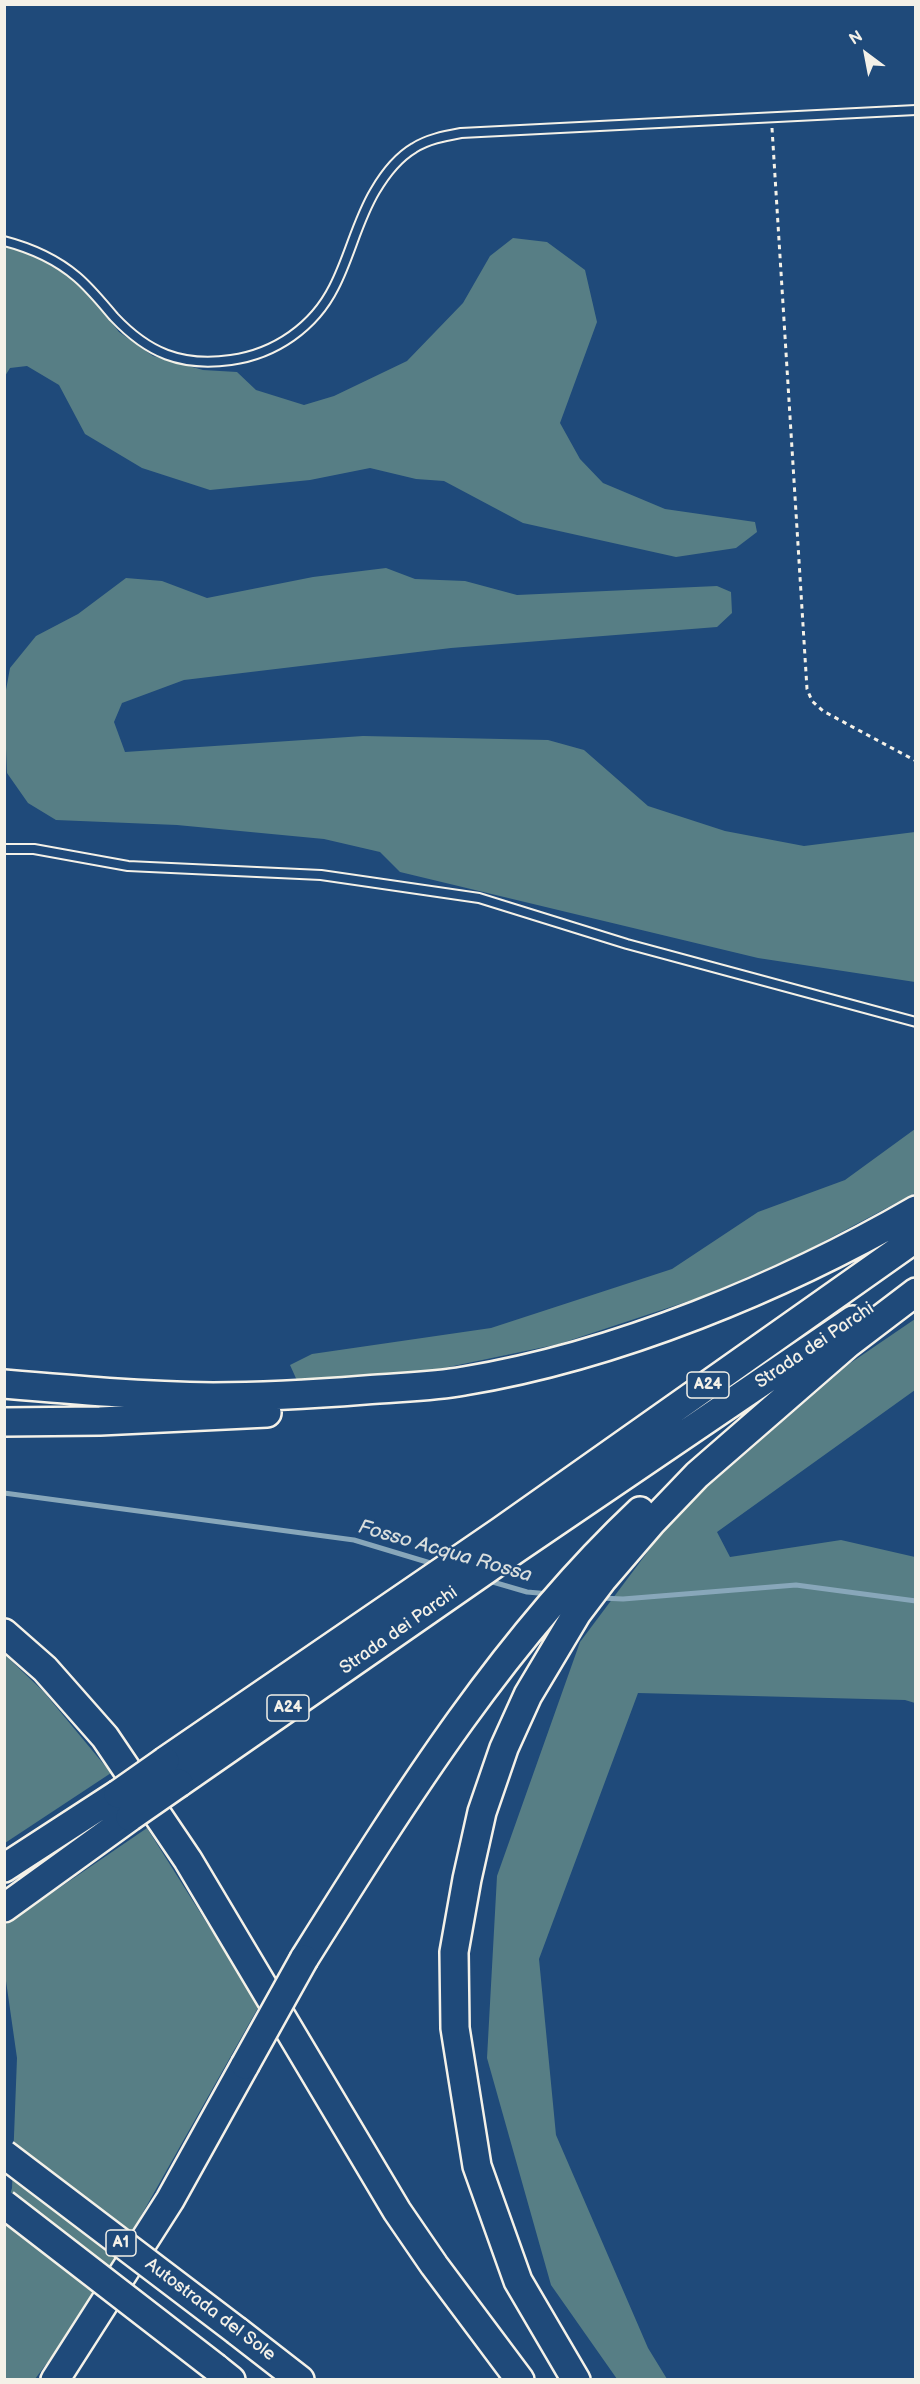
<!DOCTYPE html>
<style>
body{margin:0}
#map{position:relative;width:920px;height:2384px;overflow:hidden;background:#1f4a7a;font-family:"Balsamiq Sans",sans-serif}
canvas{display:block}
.frame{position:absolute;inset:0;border:6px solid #f4f1e8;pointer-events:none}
.north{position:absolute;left:836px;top:24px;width:60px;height:60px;-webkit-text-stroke:4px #1f4a7a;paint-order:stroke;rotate:328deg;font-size:16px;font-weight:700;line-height:24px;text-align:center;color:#f4f1e8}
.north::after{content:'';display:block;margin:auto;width:21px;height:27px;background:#f4f1e8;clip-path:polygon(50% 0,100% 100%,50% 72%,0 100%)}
</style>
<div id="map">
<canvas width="920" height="2384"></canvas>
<div class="frame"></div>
<div class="north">N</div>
</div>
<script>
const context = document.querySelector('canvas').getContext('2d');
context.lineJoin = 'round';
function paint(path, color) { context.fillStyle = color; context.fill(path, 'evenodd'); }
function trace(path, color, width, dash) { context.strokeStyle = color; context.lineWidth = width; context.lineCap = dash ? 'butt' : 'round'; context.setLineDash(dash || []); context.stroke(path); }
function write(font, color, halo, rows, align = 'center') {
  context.font = font + ' "Balsamiq Sans",sans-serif'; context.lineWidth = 4.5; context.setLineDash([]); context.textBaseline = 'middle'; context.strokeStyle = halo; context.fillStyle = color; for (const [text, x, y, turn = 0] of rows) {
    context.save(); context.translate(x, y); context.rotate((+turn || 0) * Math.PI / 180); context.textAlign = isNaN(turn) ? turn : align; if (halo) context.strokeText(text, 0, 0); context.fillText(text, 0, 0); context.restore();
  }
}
const green = new Path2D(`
 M513,238L547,242L585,270L597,322L560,423L580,459L603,483L665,509L755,522L757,532L736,548L676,557L523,523L444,481L416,479L370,468L310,480L210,490L142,468L85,434L59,385L27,366L10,368L5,376V245L12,246L56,267L87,291L119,332L153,356L203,370L237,372L256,390L304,405L334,396L407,361L463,303L490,256Z
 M386,568L415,579L465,581L517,595L717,586L731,592L732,613L717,627L451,648L184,680L122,703L114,722L125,752L363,736L548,740L584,750L648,806L725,831L804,846L915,832V982L758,958L400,872L380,852L324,839L177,825L56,820L28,803L7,773L4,701L10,668L36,636L78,614L126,578L162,581L207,598L313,577Z
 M915,1129V1193L800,1254L704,1296L559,1344L415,1374L299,1385L290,1365L312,1354L491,1328L672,1269L758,1212L845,1180Z
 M915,1319V1390L717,1532L730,1557L841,1540L915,1557V1703L905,1700L638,1693L539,1959L556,2135L648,2348L667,2379H617L551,2285L487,2058L497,1876L580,1642L676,1514L849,1364Z
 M5,1655L43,1691L111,1773L5,1843Z
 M147,1828L259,2006L92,2303L35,2379L5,2380L4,2216L12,2188L17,2058L5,1974V1925Z`);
const stream = new Path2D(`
 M4,1493L354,1540L437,1565
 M486,1580L527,1592L550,1594
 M601,1598L623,1599L796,1585L916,1601`);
const path = new Path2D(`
 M772,128L807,689L812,701L823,711L916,761`);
const lane = new Path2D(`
 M4,241C31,248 56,259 77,277C91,289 102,303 114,317C148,353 181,367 231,360C275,354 314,327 334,287C350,256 357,221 375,191C385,174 397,158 414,148C428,139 445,136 461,133L916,110
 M4,849H34L128,866L321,875L479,898L627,944L916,1022`);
const highway = new Path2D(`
 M845,1346L916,1292
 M4,1384C74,1390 144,1396 213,1397C264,1397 314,1394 365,1390C398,1387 432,1387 464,1381C616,1356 783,1287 916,1210
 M4,1422L100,1421L267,1413
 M4,1633L45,1669L105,1737L188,1860L397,2211L434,2265L520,2380
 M165,1761L501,1531L916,1238
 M179,1783L516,1549L853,1320
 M4,1868L118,1794
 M4,1908L130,1817
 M304,1959C403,1801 503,1640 640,1511
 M237,2331L300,2380
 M216,2368L231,2380
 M55,2380L170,2200L245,2065
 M576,2380L518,2281L477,2166L455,2028L454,1952L467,1879L482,1812L504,1748L528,1695L577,1613L602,1580L651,1523L697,1475L858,1335`);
const highwayBridge = new Path2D(`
 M118,1794L165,1761
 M130,1817L179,1783
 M245,2065L304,1959
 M4,2154L237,2331
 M4,2204L216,2368`);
const shields = [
 [708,1385,42],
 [288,1708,42],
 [121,2243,30]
];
const shieldNames = [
 ["A24",708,1385],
 ["A24",288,1708],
 ["A1",121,2243]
];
const streetNames = [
 ["Strada dei Parchi",815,1346,-34],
 ["Strada dei Parchi",399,1631,-35],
 ["Autostrada del Sole",210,2310,37]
];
const waterNames = [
 ["Fosso Acqua Rossa",445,1552,16]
];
paint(green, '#577e85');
trace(stream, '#88a7ba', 5);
trace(lane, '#f4f1e8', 12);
trace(highway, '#f4f1e8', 32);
trace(path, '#f4f1e8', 3, [4.5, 4.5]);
trace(lane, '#1f4a7a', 8);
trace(highway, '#1f4a7a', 27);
trace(highwayBridge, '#f4f1e8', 32, []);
trace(highwayBridge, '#1f4a7a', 27);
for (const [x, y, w] of shields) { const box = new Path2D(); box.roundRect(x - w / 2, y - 13, w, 26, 4.5); context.fillStyle = '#1f4a7a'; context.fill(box); trace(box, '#f4f1e8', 1.5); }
write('bold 16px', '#f4f1e8', null, shieldNames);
write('18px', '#f4f1e8', '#1f4a7a', streetNames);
write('italic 20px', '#d9dedd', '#1f4a7a', waterNames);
</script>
